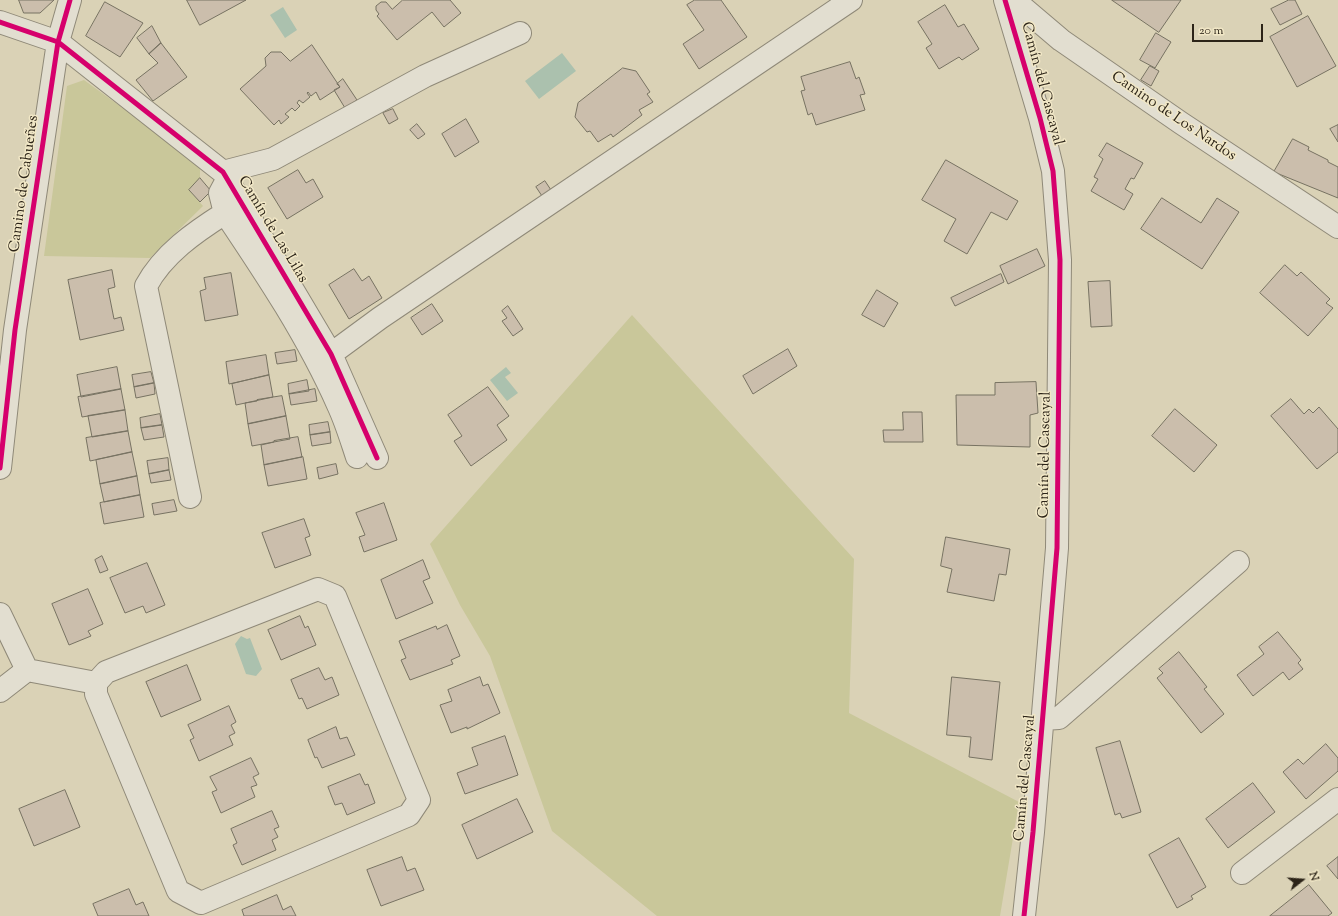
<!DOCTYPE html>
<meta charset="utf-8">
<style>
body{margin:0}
#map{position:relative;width:1338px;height:916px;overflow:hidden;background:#dad2b6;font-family:"Sorts Mill Goudy",serif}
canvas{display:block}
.north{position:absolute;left:1282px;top:860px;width:40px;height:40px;-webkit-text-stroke:3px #f1e7c6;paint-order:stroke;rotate:73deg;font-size:11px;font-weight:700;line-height:16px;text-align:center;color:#2c2418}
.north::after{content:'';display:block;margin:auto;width:14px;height:18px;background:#2c2418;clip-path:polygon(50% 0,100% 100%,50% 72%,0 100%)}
.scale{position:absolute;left:1192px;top:24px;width:71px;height:18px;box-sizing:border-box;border:2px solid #2c2418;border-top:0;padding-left:5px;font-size:12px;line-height:14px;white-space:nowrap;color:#2c2418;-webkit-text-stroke:3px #f1e7c6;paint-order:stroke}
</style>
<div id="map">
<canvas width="1338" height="916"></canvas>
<div class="north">N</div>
<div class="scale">20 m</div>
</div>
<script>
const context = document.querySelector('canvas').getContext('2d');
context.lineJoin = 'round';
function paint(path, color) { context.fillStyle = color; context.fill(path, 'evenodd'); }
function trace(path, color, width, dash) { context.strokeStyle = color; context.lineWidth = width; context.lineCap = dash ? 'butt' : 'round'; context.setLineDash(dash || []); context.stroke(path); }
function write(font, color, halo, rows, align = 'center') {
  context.font = font + ' "Sorts Mill Goudy",serif'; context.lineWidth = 3; context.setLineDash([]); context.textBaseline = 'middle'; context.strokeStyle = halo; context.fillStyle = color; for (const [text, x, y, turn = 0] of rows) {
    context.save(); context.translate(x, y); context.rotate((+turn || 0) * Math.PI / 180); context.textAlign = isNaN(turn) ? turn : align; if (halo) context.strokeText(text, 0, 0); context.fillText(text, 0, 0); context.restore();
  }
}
const green = new Path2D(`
 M84,80L200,164V178L189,190L203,206L150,258L44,256L67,86Z
 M632,315L854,559L849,713L1019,802L1000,916H657L552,831L490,656L460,605L430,544Z`);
const water = new Path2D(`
 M283,7L297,30L285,38L270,15Z
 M562,53L576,71L539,99L525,81Z
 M506,367L511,373L505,377L518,393L507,401L490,380Z
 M241,636L247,639L250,638L262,669L256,676L246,674L235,644Z`);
const building = new Path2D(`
 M19,0H54L40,13H24Z
 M187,0H246L200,25Z
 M403,0H450L461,13L444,27L432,12L397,40L377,16L379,14L376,10V6L381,2H386L392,9Z
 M695,0H721L747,37L699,69L683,44L704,30L687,5Z
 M1112,0H1181L1159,32Z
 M1289,0H1295L1302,14L1280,25L1271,9Z
 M105,2L143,23L120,57L86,36Z
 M945,5L958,27L964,24L979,49L962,60L959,57L939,69L926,48L932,44L918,22Z
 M1308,16L1336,66L1297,87L1270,37Z
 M152,26L161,43L149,54L137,38Z
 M1156,33L1171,42L1155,68L1140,60Z
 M161,43L187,77L153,101L136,80L158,63L149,54Z
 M312,45L340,87L320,100L316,92L311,96L308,92L307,93L310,97L303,103L299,100L297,103L300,106L295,111L292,108L285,114L289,117L281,124L279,120L274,125L240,89L266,66L265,58L271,52H281L290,61Z
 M850,62L856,79L859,77L865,94L860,95L865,110L816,125L812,113L808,115L801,91L805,90L801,77Z
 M1150,66L1159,71L1151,86L1141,80Z
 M623,68L636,71L650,92L647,94L653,102L639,110L642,115L613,137L611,134L598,142L590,131L587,132L575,117L578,103Z
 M343,79L357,100L345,108L334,90L340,87L337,84Z
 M393,109L398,119L389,124L383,113Z
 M466,119L479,142L455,157L442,134Z
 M417,124L425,134L418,139L410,130Z
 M1338,125V142L1330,129Z
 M1293,139L1309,147L1308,150L1328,160V162L1338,167V198L1274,172Z
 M1107,143L1143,163L1134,179L1131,178L1125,189L1133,194L1124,210L1091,191L1098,179L1094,177L1103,159L1099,156Z
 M946,160L1018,201L1007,220L991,212L967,254L944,241L956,219L922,200Z
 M298,170L306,183L313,179L323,197L287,219L268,188Z
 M200,178L211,191L200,202L189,190Z
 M545,181L551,190L542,196L536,187Z
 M1162,198L1201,223L1217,198L1239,212L1202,269L1141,229Z
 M1037,249L1045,266L1008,284L1000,266Z
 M1285,265L1297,276L1301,272L1330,299L1326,303L1333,308L1308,336L1260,293Z
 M354,269L362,281L369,276L382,298L349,319L329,285Z
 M112,270L115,287L108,289L114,319L121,317L124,330L80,340L68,280Z
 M231,273L238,315L205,321L200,291L206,289L204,278Z
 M1001,274L1004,282L955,306L951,298Z
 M1110,281L1112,326L1091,327L1088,282Z
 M877,290L898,303L884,327L862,315Z
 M432,304L443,321L422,335L411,318Z
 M508,306L523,329L513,336L502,321L507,318L502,311Z
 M788,349L797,366L753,394L743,376Z
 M295,350L297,361L277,364L275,353Z
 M266,355L269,375L229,384L226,362Z
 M117,367L121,389L81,397L77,375Z
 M151,372L154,383L134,387L132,375Z
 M269,375L273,397L236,405L232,384Z
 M307,380L309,391L289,394L288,384Z
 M1036,382L1038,413L1030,415V447L957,445L956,395H995V383Z
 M154,383L155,394L136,398L134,387Z
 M488,387L509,416L497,425L507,440L471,466L454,441L462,436L448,415Z
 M121,389L125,410L82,417L78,397Z
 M315,389L317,401L291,405L289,394Z
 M282,396L286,416L248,424L245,403L257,401V400Z
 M1291,399L1304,414L1309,409L1313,413L1319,407L1338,429V452L1317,469L1271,416Z
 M1175,409L1217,445L1194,472L1152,436Z
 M125,410L128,431L92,437L88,416Z
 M903,412H922L923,442H884L883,430H903Z
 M160,414L162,425L141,428L140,418Z
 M286,416L290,439L252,446L248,424Z
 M328,422L330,432L310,435L309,425Z
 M162,425L164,437L144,440L141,428Z
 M128,431L132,452L90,461L86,438Z
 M330,432L331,443L312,446L310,435Z
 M298,437L302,457L264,465L261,445L274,442V441Z
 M132,452L137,476L100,484L96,460Z
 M303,457L307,479L268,486L264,465Z
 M168,458L169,470L149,474L147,461Z
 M336,464L338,474L319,479L317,468Z
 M169,470L171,480L151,483L149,474Z
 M137,476L140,495L104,502L100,484Z
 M140,495L144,517L104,524L100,503Z
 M174,500L177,511L154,515L152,504Z
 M384,503L397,540L364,552L359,537L365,535L356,513Z
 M304,519L310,536L305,538L311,555L275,568L262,533Z
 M946,537L1010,549L1006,575L999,574L994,601L947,592L952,569L941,566Z
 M102,556L108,570L100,573L95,560Z
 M423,560L430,578L423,581L433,603L396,619L381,580Z
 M147,563L165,605L146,613L143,606L125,613L110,578Z
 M88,589L103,624L88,631L91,636L69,645L52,604Z
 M300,616L305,628L308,626L316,645L281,660L268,630Z
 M447,625L460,656L451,660L453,664L410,680L401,660L406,658L399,641L436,626L437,629Z
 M1278,632L1301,660L1298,663L1303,669L1289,680L1283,672L1253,696L1237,675L1264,654L1259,647Z
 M1179,652L1207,687L1204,689L1224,714L1201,733L1157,678L1163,673L1159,669Z
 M187,665L201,700L161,717L146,682Z
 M319,668L325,680L332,677L339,695L307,709L302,698L299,699L291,680Z
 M480,677L483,686L488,684L500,713L467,729V727L451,733L440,705L452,701L448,690Z
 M952,677L1000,682L992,760L969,757L971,737L947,735Z
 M229,706L236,722L231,725L235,733L229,736L233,745L199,761L190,740L194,738L188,725Z
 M336,727L340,739L347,737L355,755L322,768L317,757L315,758L308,740Z
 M505,736L518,775L465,794L457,773L478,765L472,748Z
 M1120,741L1141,812L1122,818L1120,813L1115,815L1096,748Z
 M1326,744L1338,758V771L1306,799L1283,772L1298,759L1303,764Z
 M251,758L259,774L253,777L257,785L251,787L255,797L221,813L212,792L217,790L210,777Z
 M360,774L365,785L368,784L375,803L347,815L342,803L335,805L328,787Z
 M1253,783L1275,812L1228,848L1206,819Z
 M65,790L80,827L34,846L19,809Z
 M517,799L533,832L477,859L462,825Z
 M272,811L279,827L274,829L278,837L272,840L276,850L242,865L233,845L237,843L231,829Z
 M1179,838L1206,887L1191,896L1193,899L1177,908L1149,855Z
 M402,857L407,871L415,868L424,890L381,906L367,870Z
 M1338,857V879L1327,866Z
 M1309,885L1332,913L1328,916H1270Z
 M129,889L136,905L143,902L149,916H98L93,904Z
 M277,895L283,910L291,906L296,916H244L242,910Z`);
const minor = new Path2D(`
 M1005,0L1040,118L1053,171L1060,260L1057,548L1033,832L1024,916
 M1014,0L1061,40L1181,123L1338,227
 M0,22L58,42L223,172L331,354L377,458
 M223,172L273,159L425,76L520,33
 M225,213C266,274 308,337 338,405C346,422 351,439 357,457
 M331,354L380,318L851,0
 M0,468L15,330L58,42L70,0
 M190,497L146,286C163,254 195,232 225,213L220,193L227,180
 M318,589L335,596L419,800L409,815L201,903L178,891L96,694V683L106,672Z
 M0,614L27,670L0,691
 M27,670L96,683
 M1043,719L1059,718L1238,562
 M1242,873L1338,799`);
const cycleway = new Path2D(`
 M1005,0L1040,118L1053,171L1060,260L1057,548L1033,832L1024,916
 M0,22L58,42L223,172L331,354L377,458
 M0,468L15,330L58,42L70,0`);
const streetNames = [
 ["Camín del Cascayal",1041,84,75],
 ["Camino de Los Nardos",1173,117,34],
 ["Camino de Cabueñes",25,184,-82],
 ["Camín de Las Lilas",272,230,59],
 ["Camín del Cascayal",1046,455,-89],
 ["Camín del Cascayal",1026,778,-85]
];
paint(green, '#c9c79a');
paint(water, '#abc1ae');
paint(building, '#cbbeac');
trace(building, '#777262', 1);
trace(minor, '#8f8978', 24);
trace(minor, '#e2ded0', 22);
trace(cycleway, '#d6006c', 5);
write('15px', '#2c2418', '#f1e7c6', streetNames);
</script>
